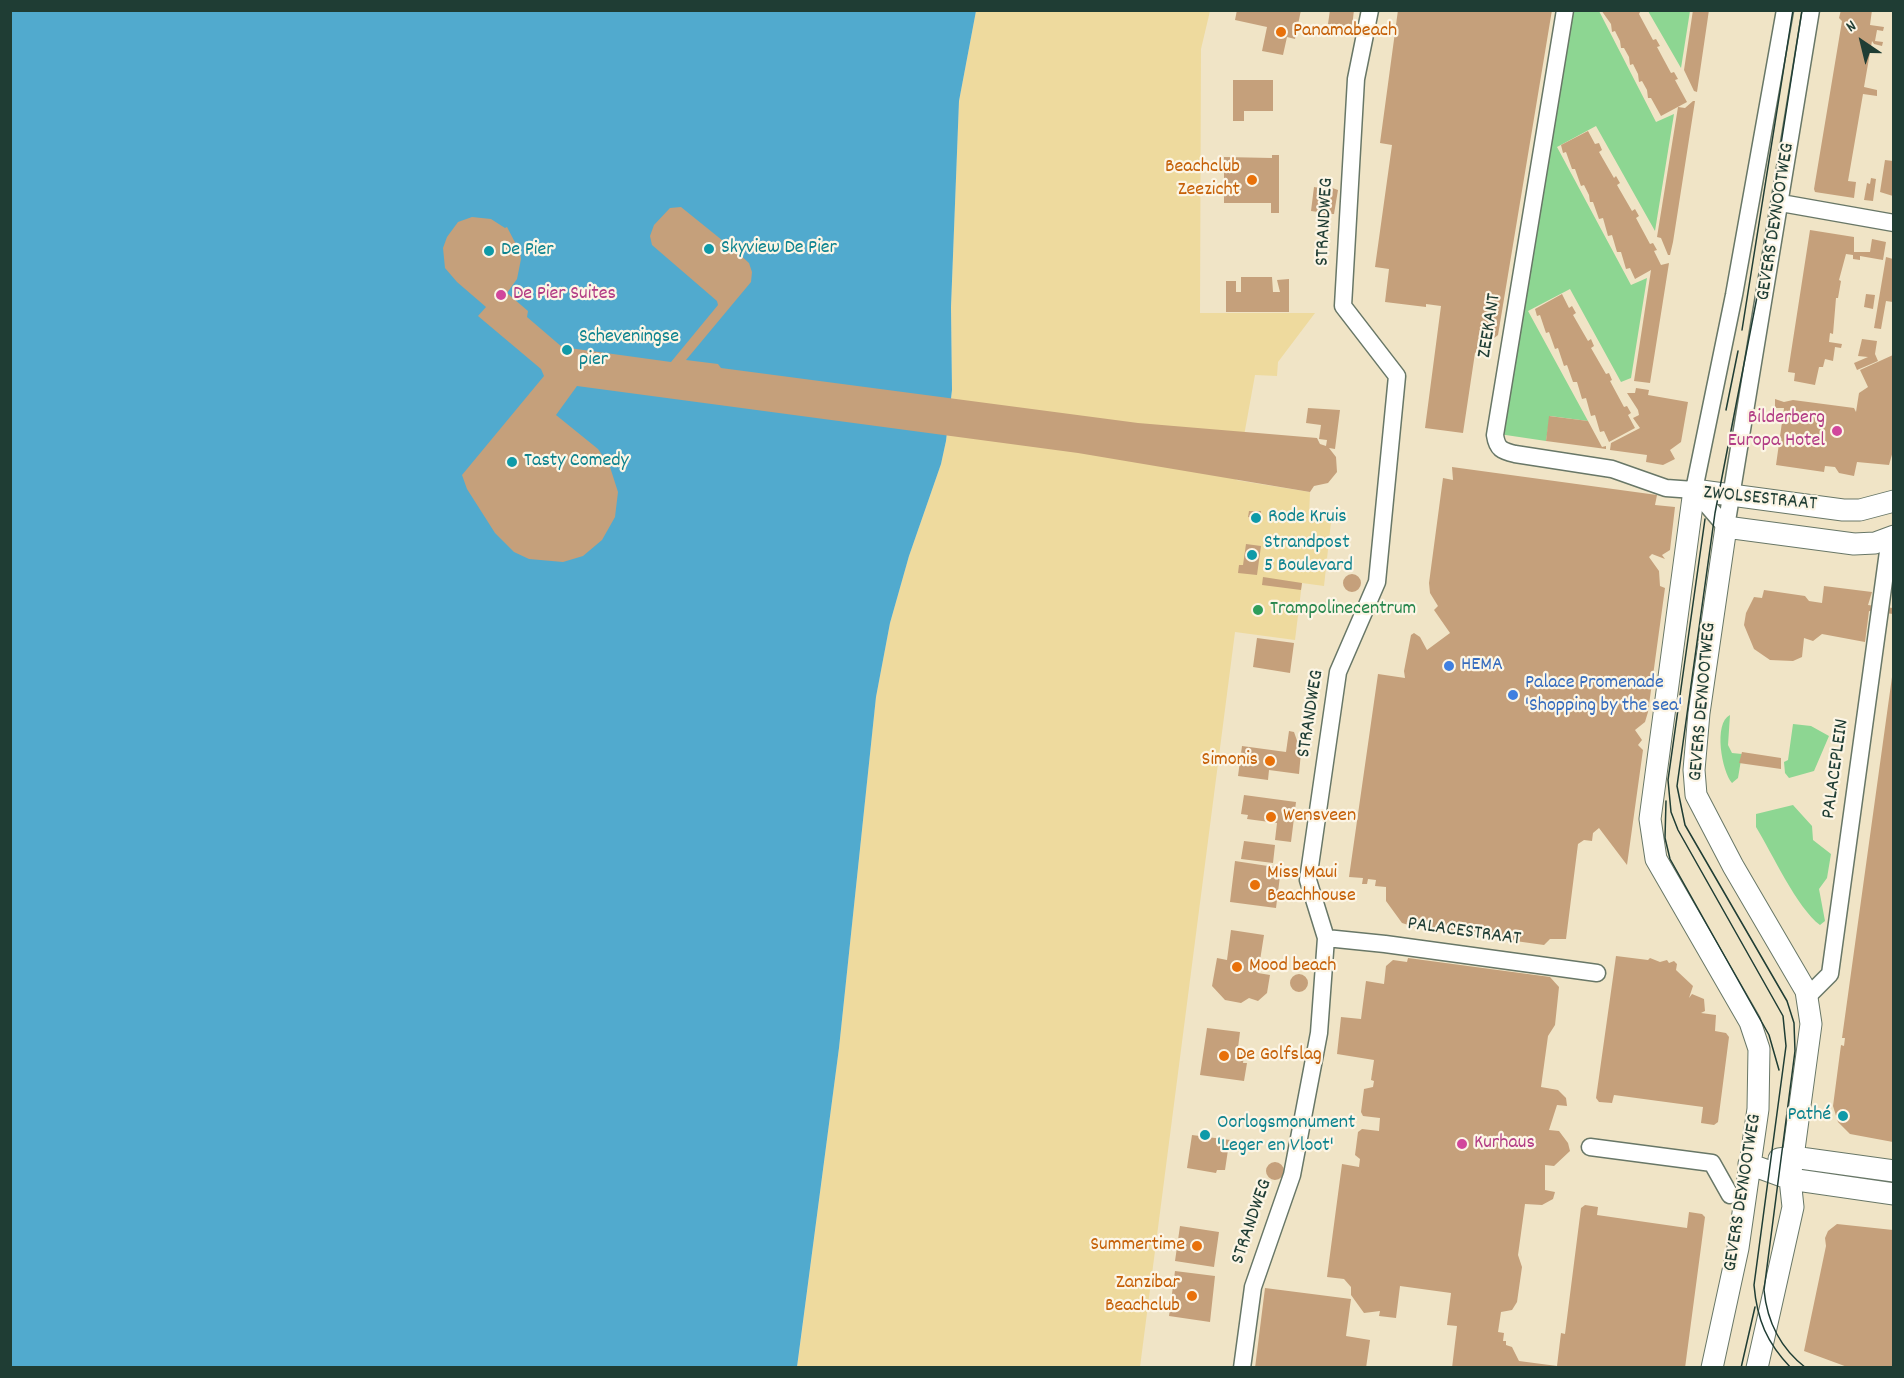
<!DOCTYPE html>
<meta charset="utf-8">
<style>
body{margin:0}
#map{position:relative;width:1904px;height:1378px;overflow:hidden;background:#f0e4c6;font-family:Dekko,sans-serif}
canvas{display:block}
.frame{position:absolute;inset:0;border:12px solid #1f3d34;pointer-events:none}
.north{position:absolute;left:1832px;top:12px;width:60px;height:60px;-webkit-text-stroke:4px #fcf5e5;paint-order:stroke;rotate:325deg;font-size:16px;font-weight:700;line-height:24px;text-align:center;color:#1f3d34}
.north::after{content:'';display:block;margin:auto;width:21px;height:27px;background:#1f3d34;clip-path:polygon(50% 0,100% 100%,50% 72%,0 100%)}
</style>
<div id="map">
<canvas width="1904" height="1378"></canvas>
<div class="frame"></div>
<div class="north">N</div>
</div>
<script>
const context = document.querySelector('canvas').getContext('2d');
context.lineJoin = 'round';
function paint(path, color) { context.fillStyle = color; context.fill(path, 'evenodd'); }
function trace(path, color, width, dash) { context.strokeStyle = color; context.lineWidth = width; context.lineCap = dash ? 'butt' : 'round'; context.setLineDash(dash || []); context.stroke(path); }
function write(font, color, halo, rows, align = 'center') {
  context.font = font + ' Dekko,sans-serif'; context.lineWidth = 4.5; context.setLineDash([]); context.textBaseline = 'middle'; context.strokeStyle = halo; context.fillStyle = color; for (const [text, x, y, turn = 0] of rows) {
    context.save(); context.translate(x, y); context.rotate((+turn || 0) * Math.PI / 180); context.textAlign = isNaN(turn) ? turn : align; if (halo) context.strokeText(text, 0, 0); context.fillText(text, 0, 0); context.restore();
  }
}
const green = new Path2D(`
 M1571,11H1599L1656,122L1674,114L1655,231L1596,126L1557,147L1631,285L1647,278L1631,378L1621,382L1570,289L1528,311L1588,421L1550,416L1546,441L1499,434Z
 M1648,11H1690L1681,68Z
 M1730,715L1728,745L1732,753L1742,754L1738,778L1732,783C1722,772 1713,723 1730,715Z
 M1793,724L1811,726L1829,736L1814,771L1789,778L1785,773L1784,762L1788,760Z
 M1793,805L1812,826L1813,840L1831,854L1827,878L1819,889L1825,921L1820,925C1797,908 1772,853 1756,827V814Z`);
const sand = new Path2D(`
 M976,11H1210L1201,49L1200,313H1315L1278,362L1277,376L1255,375L1236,480L1310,492L1309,518L1331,522L1324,586L1302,583L1295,640L1235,632L1140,1367L797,1368L839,1048L876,697L890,623L909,556L941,464L946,441L952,390L951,307L959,101Z`);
const water = new Path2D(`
 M10,11H976L959,101L951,307L952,390L946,441L941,464L909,556L890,623L876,697L839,1048L797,1367H11Z`);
const building = new Path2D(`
 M1237,10H1301L1295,39L1287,37L1283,55L1262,51L1267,27L1235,20Z
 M1330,10H1354L1352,27L1334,28L1335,25L1328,24Z
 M1398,10H1552L1498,335L1475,353L1463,433L1425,428L1441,306L1426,304V307L1385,302L1389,269L1375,267L1392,145L1380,143Z
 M1601,10H1641L1639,14L1653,40L1656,39L1660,46L1657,47L1671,73L1674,72L1678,79L1675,80L1687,102L1661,116L1651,98H1648L1647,90L1642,81L1639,82L1638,74L1633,64L1630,65L1629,57L1624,48H1621L1620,41L1615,31L1612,32L1611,24Z
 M1693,10H1709L1697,92L1694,91L1684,70Z
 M1841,10H1872L1870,25L1884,27L1883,31L1877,30L1875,41L1883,42L1882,46L1874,44L1872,41L1864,87L1877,90V96L1863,94L1848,181L1856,182L1854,198L1815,192L1814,189L1842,21L1839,18Z
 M1233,80H1273V111H1244V121H1233Z
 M1693,101H1695L1673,242L1670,255H1668L1661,238L1657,237L1678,107L1685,108Z
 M1588,131L1595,144L1599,143L1602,150L1599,152L1614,178L1616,176L1620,183L1617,185L1632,211L1635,209L1639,216L1636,218L1650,244L1653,243L1657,250L1654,251L1661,265L1669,263L1650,383L1634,381L1651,270L1635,279L1630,268L1626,269L1621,252H1617L1612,235L1608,236L1603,218L1599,219L1593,202H1590L1589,195L1584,185L1581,186L1575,169H1572L1566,152L1563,153L1561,145Z
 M1272,155H1279V213H1271V203H1224V157L1272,158Z
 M1885,160L1893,161V196L1880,192Z
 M1871,178L1876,179L1873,201L1864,200L1867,183L1870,184Z
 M1321,184L1338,190L1334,214H1317L1318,212L1311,211L1314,187L1320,188Z
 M681,207L738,253L749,263L752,272L751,282L686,360L718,364L721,368L1138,423L1317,438L1320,444L1326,446L1327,440L1319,439L1321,425L1306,423L1308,408L1340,410L1335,449L1329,448L1336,457L1337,472L1328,483L1314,486L1310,492L1078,453L577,386L556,415L598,449L610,467L618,492L615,517L602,540L583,556L563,562L529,559L514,552L495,533L467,489L462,475L544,376L541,369L478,316L486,307L457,282L445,268L443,248L447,237L458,222L472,217L491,219L505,228L507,227L520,252L521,259L517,279L507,293L528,311L527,317L562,347L671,362L718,305L717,301L652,245L650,236L654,225L670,208Z
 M1810,230L1854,237V252H1870L1872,239L1886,242L1883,260L1860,256V260L1853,259V255L1846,254L1839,280L1841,281L1838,298H1836L1833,334L1830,333L1829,342L1842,344L1841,348L1835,347L1833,361L1825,359L1823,367H1819L1815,385L1794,381L1795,373L1788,372Z
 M1886,257L1893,259V302L1886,301L1881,329L1874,328Z
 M1241,277H1272L1273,292H1280L1277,280L1289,279V312H1226V281H1236V292H1241Z
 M1562,294L1569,308L1572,306L1576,313L1573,315L1588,341L1591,339L1594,346L1591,348L1606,374L1609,373L1612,380L1610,381L1624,407L1627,406L1631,413L1628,415L1635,428L1609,442L1604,431L1600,432L1595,415L1591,416L1586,398L1582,399L1577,382H1573L1567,365L1564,366L1558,348L1555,349L1549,332L1546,333L1540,315L1537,316L1535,309Z
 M1866,294L1875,295L1873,309L1864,307Z
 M1862,339L1877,341L1875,354L1878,361L1857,370L1854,363L1868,357L1858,356Z
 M1893,355V451L1889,465L1857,462L1854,476L1839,473L1835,467L1825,466L1824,472L1776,465L1784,408H1775V399L1784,402L1793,400L1854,408L1856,412L1859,393L1868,387L1860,370Z
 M1636,388L1649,390L1648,395L1688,402L1681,442L1670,450L1675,459L1663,465L1646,462L1647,455L1610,450L1611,443L1640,428L1633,418L1639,415L1638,410L1627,393H1635Z
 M1549,416L1588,421L1602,447L1606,446V449L1546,441Z
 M1452,467L1657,495L1655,505L1675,507L1670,550L1662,555L1665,559L1652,554L1649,557L1659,571L1660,586L1665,588L1648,712L1645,722L1635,730L1642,740L1638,745L1643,750L1627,865L1599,828L1593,833L1592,841L1584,840L1578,844L1566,939H1550L1544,945L1415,927L1402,923L1386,901V887L1375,886L1376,880L1368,879L1367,884H1362L1363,878L1349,877L1378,674L1405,678L1404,671L1411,635L1414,633L1420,637L1427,650L1450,633L1434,610L1438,606L1430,593L1429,583L1443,478L1453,480Z
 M1249,511H1261L1260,524H1253V518L1248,517Z
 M1246,544L1261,546L1257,575L1238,573L1239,565H1243Z
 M1343 583a9 9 0 1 1 18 0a9 9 0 1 1-18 0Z
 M1263,577L1302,583L1301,590L1262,585Z
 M1824,586L1872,592L1868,605L1893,608V614L1869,611L1865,642L1822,634L1813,641L1804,638L1802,657L1793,661L1770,660L1754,649L1744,625L1746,613L1754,597L1762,598L1764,590L1805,596L1809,601L1822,603Z
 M1257,638L1294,643L1290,673L1253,667Z
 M1892,677H1893V1142L1850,1134L1838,1122L1833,1106L1841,1045L1844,1046L1845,1038H1842Z
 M1289,731L1294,732L1301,752L1299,774L1269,770L1268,780L1238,776L1242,746L1286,752Z
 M1742,752L1781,758V769L1739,763Z
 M1244,795L1296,802L1291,842L1275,840L1277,823L1247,819L1248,815L1241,814Z
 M1244,841L1275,845L1273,863L1241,859Z
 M1235,861L1281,868L1276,908L1230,902Z
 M1231,930L1264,935L1258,973L1270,975L1267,993L1258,1001L1249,998L1241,1003L1225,1000L1212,986L1217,958L1227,960Z
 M1616,956L1648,960L1650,958L1660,962L1667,960L1669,963L1674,961L1677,964L1676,970L1693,986L1689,998L1692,994L1704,999L1705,1011L1701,1013L1716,1015L1715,1031L1726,1033L1729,1037L1718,1122L1714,1125L1701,1123L1703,1107L1614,1095L1612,1103L1599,1102L1596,1098Z
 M1408,958L1550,977L1559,987L1555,1025L1548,1036L1541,1087L1558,1090L1566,1098L1567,1106L1557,1105L1549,1130L1559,1131L1568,1143L1570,1151L1554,1166L1545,1165V1190L1555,1192L1553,1199L1542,1205L1525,1204L1518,1255L1522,1267L1517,1302L1512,1310L1501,1312L1498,1332L1504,1333L1503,1341H1506V1345L1512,1347L1519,1361L1557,1366L1561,1333L1565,1334L1581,1208L1585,1205L1598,1207L1597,1215L1687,1228L1689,1212L1702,1214L1705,1217L1685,1368H1452L1457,1326L1447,1325L1451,1293L1400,1286L1396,1318L1379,1316L1380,1311L1364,1313L1351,1295V1287L1344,1279L1327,1277L1342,1164L1359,1167L1360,1159L1355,1155L1358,1132L1362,1129L1379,1131L1380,1118L1363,1116L1361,1112L1364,1089L1373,1087L1374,1081L1371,1080L1374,1060L1337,1054L1341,1017L1361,1019L1366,981L1384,984L1386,966L1393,960L1407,962Z
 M1290 983a9 9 0 1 1 18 0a9 9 0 1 1-18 0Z
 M1207,1028L1240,1032L1238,1048L1245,1049L1243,1063H1247L1244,1081L1200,1075Z
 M1192,1135L1238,1141L1237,1151L1228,1150L1225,1170H1217L1216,1173L1187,1168Z
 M1266 1171a9 9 0 1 1 18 0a9 9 0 1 1-18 0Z
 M1837,1224L1893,1230V1368H1850L1804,1351L1826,1246L1825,1238L1828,1231Z
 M1180,1226L1219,1232L1214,1267L1175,1261Z
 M1175,1271L1215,1276L1210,1322L1169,1316Z
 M1265,1288L1351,1299L1346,1336L1370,1340L1366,1368H1255Z`);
const minor = new Path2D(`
 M1565,10L1495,435C1497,449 1502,451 1515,454L1612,469L1666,488L1694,490
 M1781,203L1894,223
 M1694,490L1734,295L1785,10
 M1694,490L1726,527
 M1726,527L1811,10
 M1326,938L1385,944L1597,973
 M1807,997L1830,974L1890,537
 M1590,1147L1712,1163L1730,1195
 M1242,1368L1253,1287L1292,1175L1319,1033L1326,938L1308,880L1338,672L1377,582L1397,376L1343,306L1356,79L1370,10`);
const major = new Path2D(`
 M1779,1159L1793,1157L1894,1171
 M1749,1164L1790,1179L1894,1194
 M1712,1368L1738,1248L1758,1109L1759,1049L1750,1022L1656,859L1650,819L1694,490L1843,510H1860L1894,501
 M1757,1368L1793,1207L1790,1179L1811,1024L1806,991L1733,866L1696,795L1694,770L1699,713L1726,527L1854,544L1875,543L1894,536`);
const tram = new Path2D(`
 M1802,10L1757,297L1715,513L1677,786L1685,825L1787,1001L1794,1023L1795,1051L1764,1290C1767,1321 1780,1348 1806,1368
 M1742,330L1793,10
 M1726,410L1738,351
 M1705,519L1668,780L1671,812L1678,830L1783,1016L1786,1046L1754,1285C1757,1320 1767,1343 1791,1368
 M1666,801L1665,838L1670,859L1769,1035L1779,1070
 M1741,1368L1755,1307`);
const markers = [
 [1281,32,6,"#e8710a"],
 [1252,180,6,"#e8710a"],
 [709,249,6,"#0f9aa8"],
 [489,251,6,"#0f9aa8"],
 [501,295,6,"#d1479c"],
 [567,350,6,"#0f9aa8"],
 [1837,431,6,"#d1479c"],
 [512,462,6,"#0f9aa8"],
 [1256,518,6,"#0f9aa8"],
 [1252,555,6,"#0f9aa8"],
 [1258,610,6,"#2e9e5b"],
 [1449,666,6,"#3f7fe0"],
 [1513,695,6,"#3f7fe0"],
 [1270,761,6,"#e8710a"],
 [1271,817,6,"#e8710a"],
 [1255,885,6,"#e8710a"],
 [1237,967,6,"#e8710a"],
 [1224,1056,6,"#e8710a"],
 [1843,1116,6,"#0f9aa8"],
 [1205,1135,6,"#0f9aa8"],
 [1462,1144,6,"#d1479c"],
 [1197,1246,6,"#e8710a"],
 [1192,1296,6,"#e8710a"]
];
const foodNames = [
 ["Panamabeach",1293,32],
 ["Beachclub",1240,168,"right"],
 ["Zeezicht",1240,191,"right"],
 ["Simonis",1258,761,"right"],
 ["Wensveen",1283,817],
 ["Miss Maui",1267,874],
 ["Beachhouse",1267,897],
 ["Mood beach",1249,967],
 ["De Golfslag",1236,1056],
 ["Summertime",1185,1246,"right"],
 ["Zanzibar",1180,1284,"right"],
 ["Beachclub",1180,1307,"right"]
];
const streetNames = [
 ["STRANDWEG",1326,222,-87],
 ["GEVERS DEYNOOTWEG",1777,222,-81],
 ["ZEEKANT",1491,326,-81],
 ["ZWOLSESTRAAT",1760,500,6],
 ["GEVERS DEYNOOTWEG",1704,702,-85],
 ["STRANDWEG",1312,714,-81],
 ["PALACEPLEIN",1837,769,-82],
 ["PALACESTRAAT",1464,933,8],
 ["GEVERS DEYNOOTWEG",1744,1193,-81],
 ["STRANDWEG",1253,1222,-71]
];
const cultureNames = [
 ["Skyview De Pier",721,249],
 ["De Pier",501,251],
 ["Scheveningse",579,338],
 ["pier",579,361],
 ["Tasty Comedy",524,462],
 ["Rode Kruis",1268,518],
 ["Strandpost",1264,544],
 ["5 Boulevard",1264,567],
 ["Pathé",1831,1116,"right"],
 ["Oorlogsmonument",1217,1124],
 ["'Leger en Vloot'",1217,1147]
];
const hotelNames = [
 ["De Pier Suites",513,295],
 ["Bilderberg",1825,419,"right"],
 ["Europa Hotel",1825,442,"right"],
 ["Kurhaus",1474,1144]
];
const leisureNames = [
 ["Trampolinecentrum",1270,610]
];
const shopNames = [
 ["HEMA",1461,666],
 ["Palace Promenade",1525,684],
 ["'Shopping by the sea'",1525,707]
];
paint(green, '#8dd692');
paint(sand, '#eeda9e');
paint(water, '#51aace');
paint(building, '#c5a07b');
trace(minor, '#687767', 19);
trace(major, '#687767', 23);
trace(minor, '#fff', 16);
trace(major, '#fff', 21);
trace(tram, '#1f3d34', 1.5);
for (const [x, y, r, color] of markers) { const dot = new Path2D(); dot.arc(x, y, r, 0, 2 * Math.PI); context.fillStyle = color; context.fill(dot); trace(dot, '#fcf5e5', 2); }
write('20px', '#c56008', '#fcf5e5', foodNames, 'left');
write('20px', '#1f3d34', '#fcf5e5', streetNames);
write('20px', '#0d838f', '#fcf5e5', cultureNames, 'left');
write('20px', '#b23c85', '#fcf5e5', hotelNames, 'left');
write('20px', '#27864d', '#fcf5e5', leisureNames, 'left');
write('20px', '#366cbe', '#fcf5e5', shopNames, 'left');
</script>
